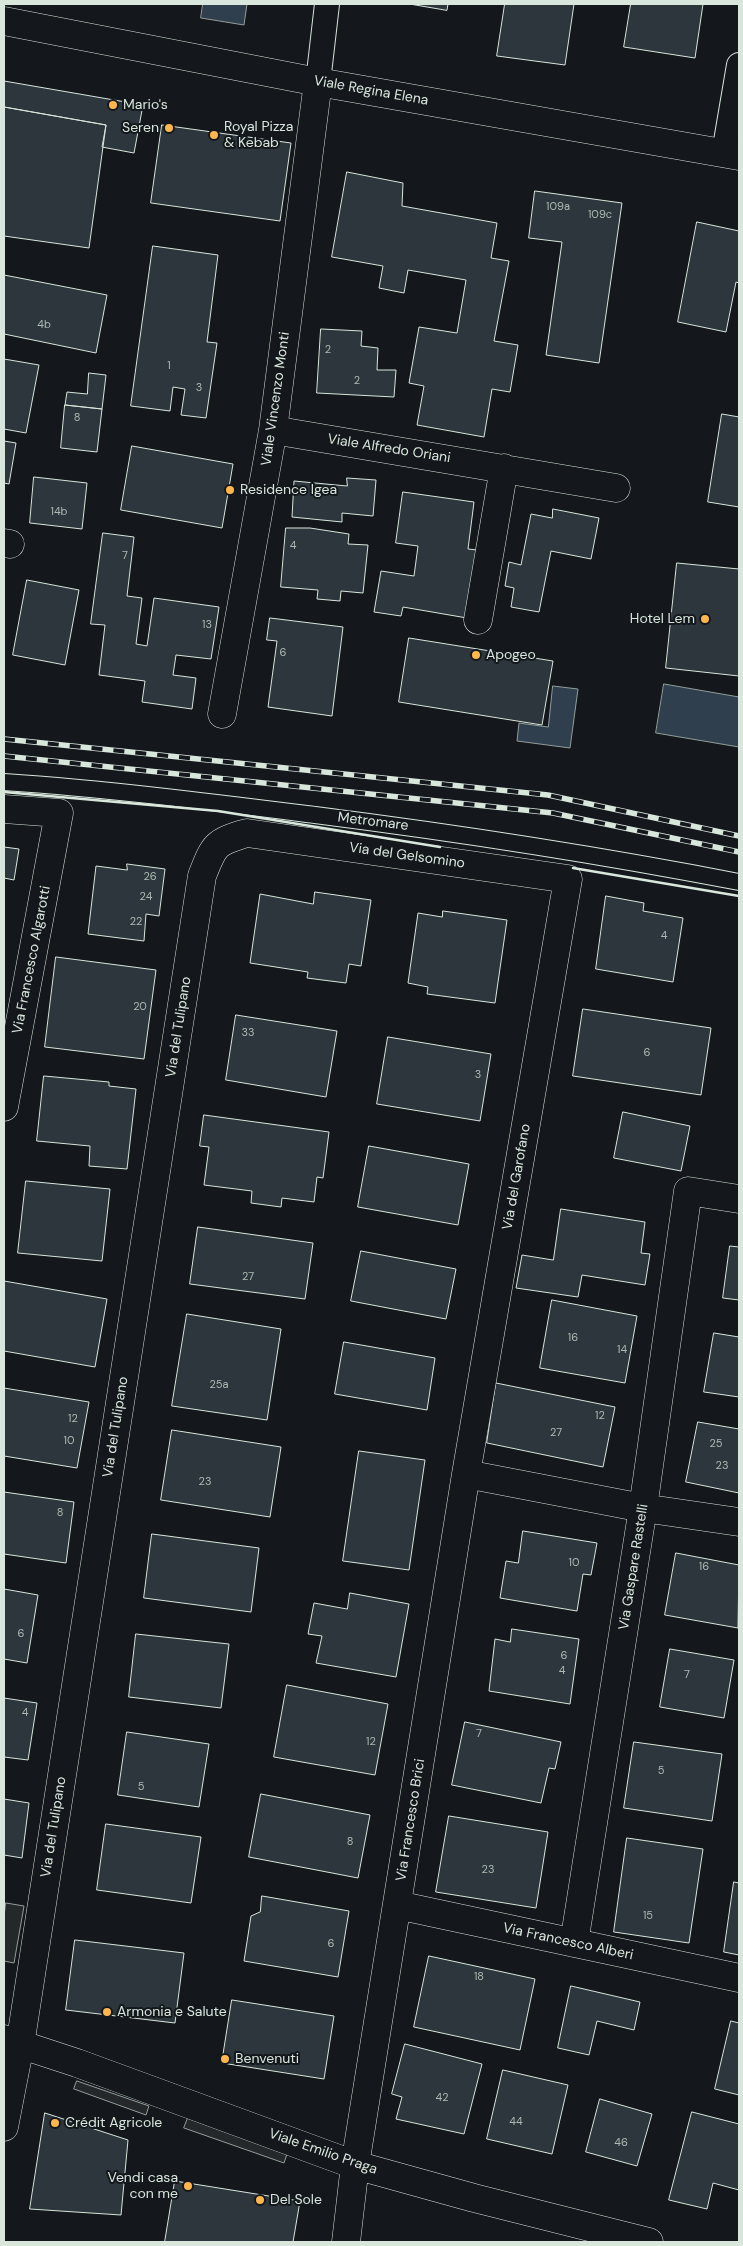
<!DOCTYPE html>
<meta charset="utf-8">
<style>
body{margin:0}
#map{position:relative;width:743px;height:2246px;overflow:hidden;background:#14181c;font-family:"DM Sans",sans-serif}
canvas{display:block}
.frame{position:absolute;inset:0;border:5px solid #d8e6dc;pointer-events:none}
</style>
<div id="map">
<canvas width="743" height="2246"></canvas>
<div class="frame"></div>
</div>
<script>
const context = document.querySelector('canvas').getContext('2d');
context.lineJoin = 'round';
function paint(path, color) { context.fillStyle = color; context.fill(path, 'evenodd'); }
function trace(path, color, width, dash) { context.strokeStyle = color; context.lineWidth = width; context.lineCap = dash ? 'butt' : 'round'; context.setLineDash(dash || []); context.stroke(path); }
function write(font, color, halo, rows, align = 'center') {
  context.font = font + ' "DM Sans",sans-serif'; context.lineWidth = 4; context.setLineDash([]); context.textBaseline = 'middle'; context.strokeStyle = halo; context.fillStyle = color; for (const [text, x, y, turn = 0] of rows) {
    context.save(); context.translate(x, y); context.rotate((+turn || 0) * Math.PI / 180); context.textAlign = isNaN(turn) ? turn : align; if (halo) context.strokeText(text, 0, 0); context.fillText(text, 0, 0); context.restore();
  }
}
const parking = new Path2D(`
 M6,1903L24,1906L14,1963L4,1961V1917Z
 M77,2081L149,2106L146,2115L74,2089Z
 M188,2118L287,2154L284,2163L184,2128Z`);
const water = new Path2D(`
 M203,4H247L244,25L201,18Z
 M664,684L739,697V747L656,733Z
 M553,686L578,689L570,748L517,741L519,723L548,727Z`);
const building = new Path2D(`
 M410,4H448L447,10Z
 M505,4H574L565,65L497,56Z
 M631,4H703L695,58L624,47Z
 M4,81L143,105L134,153L102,147L106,125L4,107Z
 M4,107L106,125L89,248L4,236Z
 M162,125L291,143L280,221L151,203Z
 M347,172L403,183L402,206L497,223L491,258L509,261L494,341L518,345L510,392L492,389L484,437L417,425L424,386L409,383L419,327L457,333L466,280L408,270L404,293L379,288L383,266L332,257Z
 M535,191L622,203L599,363L546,355L562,242L529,238Z
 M697,222L739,231V283L736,282L726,332L678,322Z
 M153,246L218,255L207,342L217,343L206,418L181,415L185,389L173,387L170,411L131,406Z
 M4,275L107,295L96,353L4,334Z
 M321,329L362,331L361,346L378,348L377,370H396L394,397L317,393Z
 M4,359L39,365L26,433L4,429Z
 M89,373L106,375L102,409L65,405L67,392L87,394Z
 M65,405L102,409L97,452L61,448Z
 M722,414L739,417V507L708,502Z
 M4,441L16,443L9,484L4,483Z
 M132,446L233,464L222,528L121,510Z
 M34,477L87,483L82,529L30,523Z
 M347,478L376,480L373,516L342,513V522L292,517L294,481L347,486Z
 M403,492L474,502L468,549L477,550L467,618L403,607L401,616L374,612L381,571L414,576L418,546L396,543Z
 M553,509L599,518L591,559L551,551L539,612L511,607L514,588L505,586L509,562L521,565L531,514L552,518Z
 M286,528H310L349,534L348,544L368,545L363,593L341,591L340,601L317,599L318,590L281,587Z
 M103,533L134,537L127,596L142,598L136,644L147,646L154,598L219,607L211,659L176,655L173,675L196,678L192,709L142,702L145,681L99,675L105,625L91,624Z
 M677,563L739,569V676L666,668Z
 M27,580L79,590L65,665L13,655Z
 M270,618L343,627L332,716L268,707L277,641L267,640Z
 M409,638L553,661L542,725L399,702Z
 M4,847L19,849L14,880L4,878Z
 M127,864L165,869L159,916L146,914L144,941L88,934L96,866L127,870Z
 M315,892L371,900L361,966L349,964L346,983L307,978L308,972L250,963L260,894L313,904Z
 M606,896L644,903L643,911L683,918L673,982L596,969Z
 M443,911L507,920L495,1003L427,994L428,987L408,983L418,913L442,917Z
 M56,957L156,970L144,1059L45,1047Z
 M583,1009L711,1028L701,1095L573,1076Z
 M236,1015L337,1031L326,1097L226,1080Z
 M388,1037L491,1054L480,1121L377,1104Z
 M44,1076L109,1082V1086L136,1089L127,1169L89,1166L90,1146L37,1141Z
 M623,1112L690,1126L681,1171L614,1158Z
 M204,1115L329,1132L323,1178L317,1177L314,1202L282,1198L281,1207L251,1203L252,1191L204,1185L209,1147L200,1146Z
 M369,1146L469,1164L458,1225L358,1207Z
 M26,1181L110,1189L102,1261L18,1253Z
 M561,1209L645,1222L641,1253L650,1254L645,1285L582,1275L578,1297L516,1288L522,1255L553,1260Z
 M198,1227L313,1243L305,1299L190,1284Z
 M730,1246L739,1247V1300L723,1298Z
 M361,1251L456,1269L446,1319L351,1301Z
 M4,1281L107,1299L95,1367L4,1351Z
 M552,1300L637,1316L625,1383L540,1368Z
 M187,1314L281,1329L267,1420L172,1406Z
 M714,1333L739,1337V1397L704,1392Z
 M344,1342L435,1358L427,1410L335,1394Z
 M496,1383L615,1407L603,1467L487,1443Z
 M4,1388L89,1402L77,1468L4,1456Z
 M698,1422L739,1429V1493L686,1482Z
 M172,1430L281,1447L270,1517L161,1500Z
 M359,1451L425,1460L409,1570L343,1561Z
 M4,1492L74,1502L66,1563L4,1554Z
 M523,1531L597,1543L591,1575L583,1574L577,1611L500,1598L506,1561L518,1563Z
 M152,1534L259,1548L251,1612L144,1598Z
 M676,1553L739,1565L738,1628L665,1615Z
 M4,1589L38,1595L27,1663L4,1659Z
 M350,1593L409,1604L396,1677L316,1663L322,1636L308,1634L314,1603L347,1609Z
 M512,1629L579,1639L570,1704L489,1691L495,1639L510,1642Z
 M136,1634L229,1644L221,1708L129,1697Z
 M670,1649L734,1660L724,1718L660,1707Z
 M287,1685L388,1704L375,1775L274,1757Z
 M4,1698L37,1703L28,1760L4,1757Z
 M465,1722L561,1742L555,1769L549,1768L541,1803L452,1785Z
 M127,1732L209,1744L199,1807L118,1795Z
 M634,1742L722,1754L712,1821L624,1808Z
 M261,1794L370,1815L358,1878L249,1857Z
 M4,1799L29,1803L22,1858L4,1855Z
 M449,1816L548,1832L536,1908L436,1892Z
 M106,1824L201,1837L191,1903L97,1890Z
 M627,1838L703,1849L689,1943L614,1932Z
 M734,1882L739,1883V1955L724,1952Z
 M262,1896L349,1911L338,1977L244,1961L251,1916L260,1912Z
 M75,1940L184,1953L175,2023L66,2010Z
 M429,1956L535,1979L520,2050L414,2027Z
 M571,1986L640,2002L634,2030L597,2021L589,2055L558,2048Z
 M232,2000L334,2016L324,2079L222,2063Z
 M731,2021L739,2023V2095L715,2089Z
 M405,2044L482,2064L464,2134L396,2119L402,2097L392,2094Z
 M503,2070L568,2085L552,2154L487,2139Z
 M600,2099L652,2114L637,2166L586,2152Z
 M692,2112L739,2124V2190L713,2183L707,2209L669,2200Z
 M45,2113L128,2140L121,2215L30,2209Z
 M175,2181L300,2201L293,2242H165Z`);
const service = new Path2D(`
 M4,782C108,789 211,802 315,815C457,833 599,855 739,882`);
const pedestrian = new Path2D(`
 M318,82L327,4
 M724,153L739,65`);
const minor = new Path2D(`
 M273,430L616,488
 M4,543L10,544
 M478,620L504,468
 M222,714L273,430L318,82
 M4,809L59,813L4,1107
 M466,1474L643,1508L739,1522
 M397,1905L739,1978
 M574,1943L643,1508L688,1191L739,1199
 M4,2039L77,2063L355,2165L474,2198L649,2242
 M4,2127L20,2045L202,876C214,845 215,842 247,833L568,879L466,1474L355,2165L346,2242`);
const tertiary = new Path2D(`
 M4,21L318,82L739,156`);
const rail = new Path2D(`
 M4,739L548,795L739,836
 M4,756L553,813L739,852`);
const wall = new Path2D(`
 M4,792L218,811L440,847
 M573,868L739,896`);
const markers = [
 [113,105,5,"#ffb74d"],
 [169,128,5,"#ffb74d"],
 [214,135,5,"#ffb74d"],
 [230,490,5,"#ffb74d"],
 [705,619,5,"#ffb74d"],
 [476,655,5,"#ffb74d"],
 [107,2012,5,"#ffb74d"],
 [225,2059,5,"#ffb74d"],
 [55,2123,5,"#ffb74d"],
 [188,2186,5,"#ffb74d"],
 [260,2200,5,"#ffb74d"]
];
const numberNames = [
 ["109a",558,207],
 ["109c",600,215],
 ["4b",44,325],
 ["2",328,350],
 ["1",169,366],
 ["2",357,381],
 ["3",199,388],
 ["8",77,418],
 ["14b",59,512],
 ["4",293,546],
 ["7",125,556],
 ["13",207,625],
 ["6",283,653],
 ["26",150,877],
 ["24",146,897],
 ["22",136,922],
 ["4",664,936],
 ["20",140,1007],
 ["33",248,1033],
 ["6",647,1053],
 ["3",478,1075],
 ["27",248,1277],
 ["16",573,1338],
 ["14",622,1350],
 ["25a",219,1385],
 ["12",600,1416],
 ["12",73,1419],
 ["27",556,1433],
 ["10",69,1441],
 ["25",716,1444],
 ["23",722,1466],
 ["23",205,1482],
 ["8",60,1513],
 ["10",574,1563],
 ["16",704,1567],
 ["6",21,1634],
 ["6",564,1656],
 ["4",562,1671],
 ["7",687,1675],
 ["4",25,1713],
 ["7",479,1734],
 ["12",371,1742],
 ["5",661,1771],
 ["5",141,1787],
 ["8",350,1842],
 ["23",488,1870],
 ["15",648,1916],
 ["6",331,1944],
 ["18",479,1977],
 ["42",442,2098],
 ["44",516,2122],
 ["46",621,2143]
];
const streetNames = [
 ["Viale Regina Elena",371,91,10],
 ["Viale Vincenzo Monti",276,399,-82],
 ["Viale Alfredo Oriani",389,449,9],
 ["Metromare",373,822,7],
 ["Via del Gelsomino",407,856,8],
 ["Via Francesco Algarotti",32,960,-79],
 ["Via del Tulipano",179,1027,-81],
 ["Via del Garofano",517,1177,-80],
 ["Via del Tulipano",116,1427,-81],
 ["Via Gaspare Rastelli",634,1567,-81],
 ["Via Francesco Brici",411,1820,-81],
 ["Via del Tulipano",54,1827,-81],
 ["Via Francesco Alberi",568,1942,12],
 ["Viale Emilio Praga",323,2152,19]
];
const poiNames = [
 ["Mario's",123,105],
 ["Royal Pizza",224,127],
 ["& Kebab",224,143],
 ["Seren",159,128,"right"],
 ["Residence Igea",240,490],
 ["Hotel Lem",695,619,"right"],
 ["Apogeo",486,655],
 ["Armonia e Salute",117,2012],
 ["Benvenuti",235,2059],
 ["Crédit Agricole",65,2123],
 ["Vendi casa",178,2178,"right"],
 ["con me",178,2194,"right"],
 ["Del Sole",270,2200]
];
paint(parking, '#24282b');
trace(parking, '#939e99', 1);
paint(water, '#2f3f4d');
trace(water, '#939e99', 1);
paint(building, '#2c363c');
trace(building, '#d8e6dc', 1);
trace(service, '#d8e6dc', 18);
trace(pedestrian, '#d8e6dc', 26);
trace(minor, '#d8e6dc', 29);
trace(tertiary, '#d8e6dc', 29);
trace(service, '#14181c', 16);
trace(pedestrian, '#14181c', 24);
trace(minor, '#14181c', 28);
trace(tertiary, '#14181c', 28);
trace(rail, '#d8e6dc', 5.5);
trace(rail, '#14181c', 4, [11]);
trace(wall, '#d8e6dc', 2.5);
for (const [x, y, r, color] of markers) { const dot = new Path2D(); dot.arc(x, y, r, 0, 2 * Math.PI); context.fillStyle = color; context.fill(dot); trace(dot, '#14181c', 2); }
write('11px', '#adbab4', null, numberNames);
write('14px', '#d8e6dc', '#14181c', streetNames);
write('14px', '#d8e6dc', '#14181c', poiNames, 'left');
</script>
